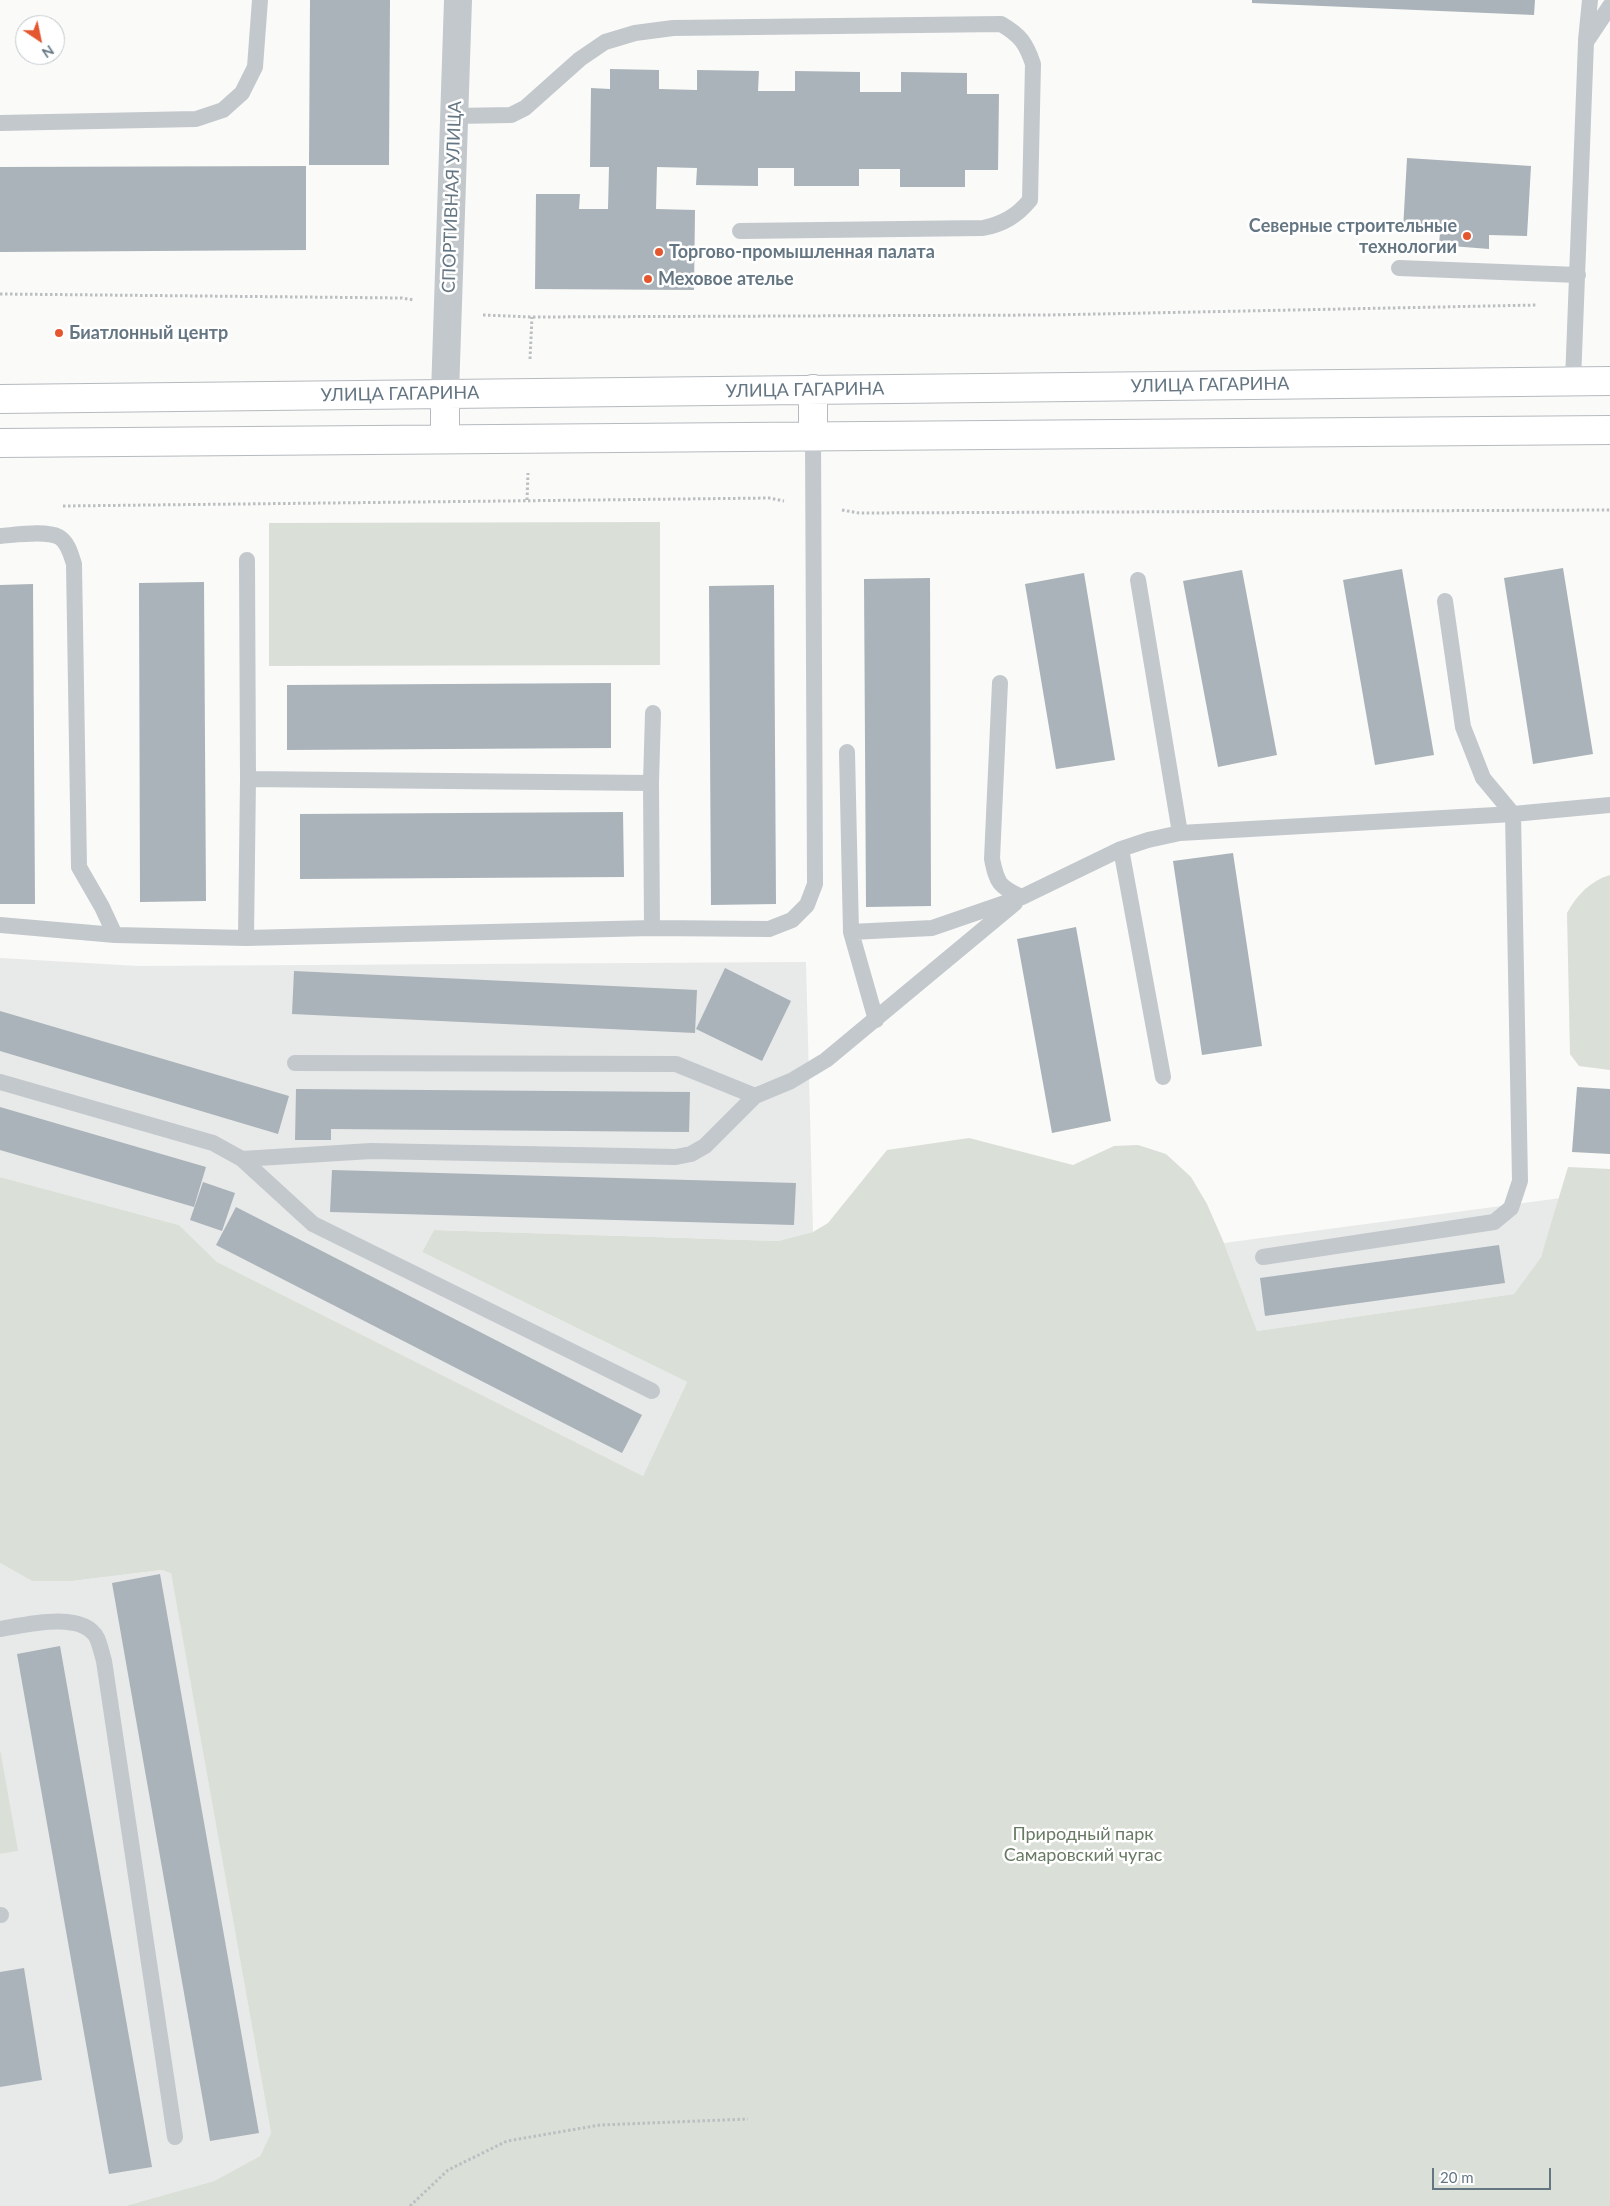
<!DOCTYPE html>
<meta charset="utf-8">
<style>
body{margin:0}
#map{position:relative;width:1610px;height:2206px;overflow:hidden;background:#fafaf8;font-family:Lato,sans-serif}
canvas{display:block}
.north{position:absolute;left:15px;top:15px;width:50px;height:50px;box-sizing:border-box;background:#fff;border:1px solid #c1c8cd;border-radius:50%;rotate:146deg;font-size:14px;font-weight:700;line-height:20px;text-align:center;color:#657683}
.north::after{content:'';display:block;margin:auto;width:18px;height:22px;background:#e4572e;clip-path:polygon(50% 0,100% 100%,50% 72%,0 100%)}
.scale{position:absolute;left:1432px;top:2168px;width:119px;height:22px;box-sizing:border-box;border:2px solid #657683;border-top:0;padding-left:6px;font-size:15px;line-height:18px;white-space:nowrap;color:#657683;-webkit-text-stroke:4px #fff;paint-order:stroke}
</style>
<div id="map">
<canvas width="1610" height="2206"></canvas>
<div class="north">N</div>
<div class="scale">20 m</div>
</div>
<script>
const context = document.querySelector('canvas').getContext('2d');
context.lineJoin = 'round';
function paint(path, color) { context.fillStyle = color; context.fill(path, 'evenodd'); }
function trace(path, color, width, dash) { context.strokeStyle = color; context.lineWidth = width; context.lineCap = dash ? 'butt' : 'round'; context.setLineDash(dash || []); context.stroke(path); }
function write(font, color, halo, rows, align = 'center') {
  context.font = font + ' Lato,sans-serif'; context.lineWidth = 5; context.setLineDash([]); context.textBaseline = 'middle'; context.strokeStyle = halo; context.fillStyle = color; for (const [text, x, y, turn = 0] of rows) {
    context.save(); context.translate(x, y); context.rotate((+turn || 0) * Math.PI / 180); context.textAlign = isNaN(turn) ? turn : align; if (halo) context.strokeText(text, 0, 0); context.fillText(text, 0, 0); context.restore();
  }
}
const built = new Path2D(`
 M0,958L138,966L806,962L813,1232L778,1241L434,1230L422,1252L687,1382L643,1476L217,1262L179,1225L0,1177Z
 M1561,1198L1541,1257L1514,1294L1257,1331L1224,1243Z
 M0,1563L32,1581H72L162,1570L171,1572L271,2133L260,2156L214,2181L125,2206H0V1854L17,1851L0,1748Z`);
const green = new Path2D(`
 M660,522V665L269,666V523Z
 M1610,875V1070L1579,1066L1570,1054L1567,913C1577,895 1590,881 1610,875Z
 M969,1138L1073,1165L1114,1146L1138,1145L1166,1154L1191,1177L1207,1204L1224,1243L1257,1331L1514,1294L1541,1257L1568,1167L1610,1169V2206H125L214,2181L260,2156L271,2133L171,1573L162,1570L72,1581H32L0,1563V1177L179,1225L217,1262L643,1476L687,1382L422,1252L434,1230L778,1241L813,1232L828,1223L887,1150Z
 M0,1748L18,1851L0,1854Z`);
const building = new Path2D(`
 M310,0H390L389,165H309Z
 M1252,0H1535L1534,15L1252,3Z
 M610,69L659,70V89L697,90V70L759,71L758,91H795V71L860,72V92H901V72L967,73V94H999L998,170H965V187H900V169H859V186H794V168H758V186L696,185L697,168L657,167L656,209L695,210L694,290L535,289L536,194H580L579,209H608L609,167H590L591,88L610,89Z
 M1407,158L1531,166L1527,236L1489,235V249L1439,245L1440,232L1403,230Z
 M306,166V250L0,252V167Z
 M1563,568L1593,754L1533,764L1504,578Z
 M1402,569L1434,755L1375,765L1343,580Z
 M1242,570L1277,755L1218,767L1183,581Z
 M1084,573L1115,760L1056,769L1025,584Z
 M930,578L931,906L866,907L864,579Z
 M204,582L206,901L140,902L139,583Z
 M33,584L35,904H0V585Z
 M774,585L776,904L711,905L709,586Z
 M611,683V748L287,750V685Z
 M623,812L624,877L300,879V814Z
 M1233,853L1262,1046L1202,1055L1173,861Z
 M1076,927L1111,1121L1052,1133L1017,939Z
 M725,968L791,1001L762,1061L696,1029Z
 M294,971L697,990L695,1033L292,1014Z
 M0,1011L289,1096L278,1134L0,1051Z
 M1577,1087L1610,1089V1154L1572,1152Z
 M296,1089L690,1092L689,1132L331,1129V1140H295Z
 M0,1107L206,1167L194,1207L0,1150Z
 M332,1170L796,1183L794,1225L330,1212Z
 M203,1182L235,1193L222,1231L190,1220Z
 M236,1207L642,1415L622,1453L216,1245Z
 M1499,1245L1505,1283L1265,1316L1260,1278Z
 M160,1574L259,2133L210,2141L112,1583Z
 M60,1646L152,2167L109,2174L17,1654Z
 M24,1968L42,2080L0,2087V1972Z`);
const path = new Path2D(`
 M0,294L402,298L414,300
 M483,315L532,317L1049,315L1537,305
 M530,359L532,317
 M527,500L528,473
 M63,506L769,498L784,501
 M842,510L859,513L1610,510
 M410,2206L448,2170L507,2141L600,2125L748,2119`);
const service = new Path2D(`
 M1586,40L1590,0
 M455,116L511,115L525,108L580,59L605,42L635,33L673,28L1001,24C1020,35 1026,43 1033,64L1030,200C1017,216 1003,224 983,228L740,231
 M0,123L196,119L223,110L242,93L255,67L260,0
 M1399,268L1578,275
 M1573,381L1586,42L1610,6
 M0,536C15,535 46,530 59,537C68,542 71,555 74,564L79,867L102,907L115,935
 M1138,580L1180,833
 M1000,683L992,859C997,883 999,887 1022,897
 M847,752L851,932L932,928L1022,897L1121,849L1148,840L1180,833L1513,814L1610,805
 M248,779L651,783
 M1121,849L1163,1077
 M0,925L115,935L246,938L652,928L769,929L792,920L807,905L815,884L813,436
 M652,928L651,783L653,713
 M851,932L876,1020
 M246,938L248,779L247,560
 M295,1063L676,1064L755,1096
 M0,1082L213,1143L242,1159L313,1224L652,1391
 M242,1159L371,1151L676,1157L691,1154L705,1146L755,1096L791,1081L826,1060L1015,903
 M1263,1257L1494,1222L1511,1208L1520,1181L1513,814L1483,778L1463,727L1445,601
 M0,1629C24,1625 83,1610 97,1638C100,1645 102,1654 104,1661L175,2137
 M0,1915H1`);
const minor = new Path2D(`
 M445,394L458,0`);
const primary = new Path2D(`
 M813,389V436
 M0,399L1610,381
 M445,439V394
 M0,443L1610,430`);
const markers = [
 [1467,236,5,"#e4572e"],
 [659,252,5,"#e4572e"],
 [648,279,5,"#e4572e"],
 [59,333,5,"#e4572e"]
];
const streetNames = [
 ["СПОРТИВНАЯ УЛИЦА",452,197,-88],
 ["УЛИЦА ГАГАРИНА",1210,385,-1],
 ["УЛИЦА ГАГАРИНА",805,390,-1],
 ["УЛИЦА ГАГАРИНА",400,394,-1]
];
const poiNames = [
 ["Cеверные строительные",1457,226,"right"],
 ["технологии",1457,247,"right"],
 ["Торгово-промышленная палата",669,252],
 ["Меховое ателье",658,279],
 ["Биатлонный центр",69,333]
];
const parkNames = [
 ["Природный парк",1083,1834],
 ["Самаровский чугас",1083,1855]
];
paint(built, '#e8e9e9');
paint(green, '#dadfd7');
paint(building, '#aab3b9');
trace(primary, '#b5babe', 30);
trace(path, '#bbbfc2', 3, [2.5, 2.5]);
trace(service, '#c3c8cc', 16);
trace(minor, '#c3c8cc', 28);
trace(primary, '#fff', 28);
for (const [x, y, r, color] of markers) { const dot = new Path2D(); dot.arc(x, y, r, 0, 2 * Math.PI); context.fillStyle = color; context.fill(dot); trace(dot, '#fff', 2); }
write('18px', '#657683', '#fff', streetNames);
write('bold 18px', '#657683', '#fff', poiNames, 'left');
write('18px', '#687a64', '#fff', parkNames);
</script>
